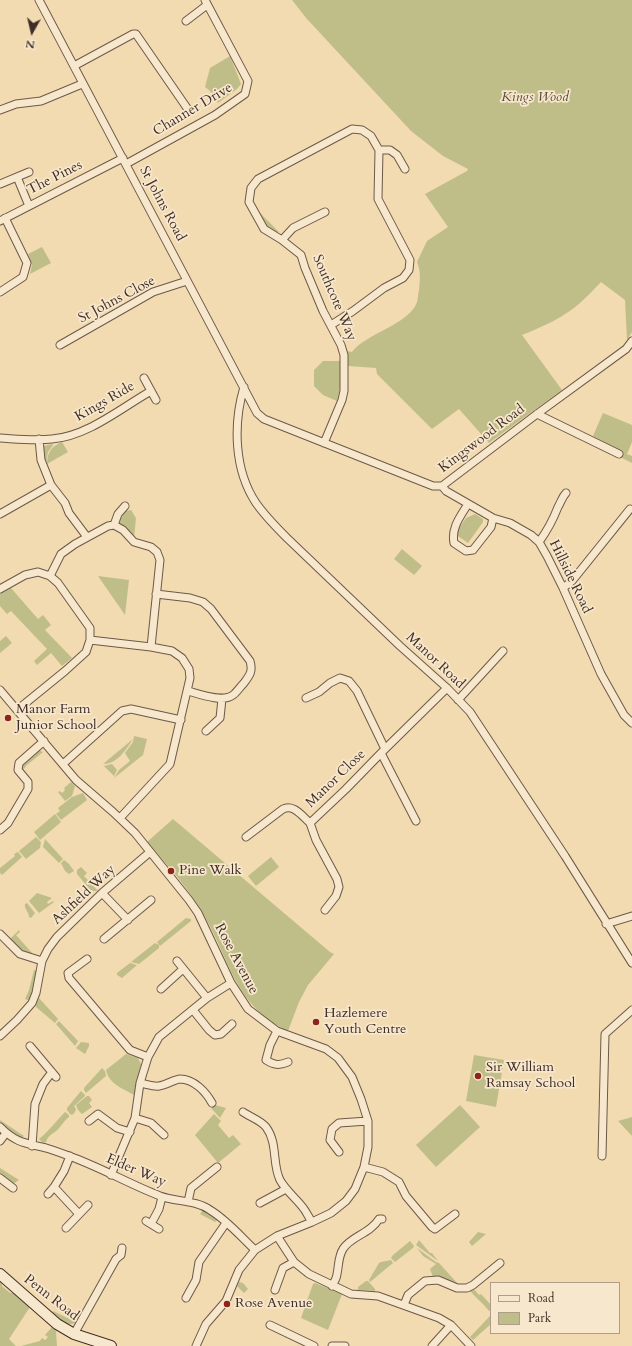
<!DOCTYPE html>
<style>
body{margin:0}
#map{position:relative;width:632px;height:1346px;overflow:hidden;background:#f2dab1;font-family:Cardo,serif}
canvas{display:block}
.legend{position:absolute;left:490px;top:1282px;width:130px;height:52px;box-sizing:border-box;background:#f7e7cc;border:1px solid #ae9d8a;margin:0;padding:5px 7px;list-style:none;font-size:12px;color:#402e26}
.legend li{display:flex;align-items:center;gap:8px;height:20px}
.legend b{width:20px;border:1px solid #ae9d8a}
.north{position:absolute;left:12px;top:12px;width:40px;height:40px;-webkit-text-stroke:3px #f7e7cc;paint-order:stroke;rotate:188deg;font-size:11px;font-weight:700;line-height:16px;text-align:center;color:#402e26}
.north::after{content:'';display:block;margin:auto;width:14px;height:18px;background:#402e26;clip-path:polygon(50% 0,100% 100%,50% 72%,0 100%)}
</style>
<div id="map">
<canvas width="632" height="1346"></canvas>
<ul class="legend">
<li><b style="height:5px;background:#f7e7cc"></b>Road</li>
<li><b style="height:11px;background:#c0be88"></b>Park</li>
</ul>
<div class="north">N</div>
</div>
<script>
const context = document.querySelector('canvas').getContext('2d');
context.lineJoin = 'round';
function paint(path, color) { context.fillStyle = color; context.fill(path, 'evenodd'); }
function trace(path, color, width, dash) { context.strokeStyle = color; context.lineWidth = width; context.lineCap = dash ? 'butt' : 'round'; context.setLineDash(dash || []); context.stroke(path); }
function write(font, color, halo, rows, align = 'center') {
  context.font = font + ' Cardo,serif'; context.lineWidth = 3.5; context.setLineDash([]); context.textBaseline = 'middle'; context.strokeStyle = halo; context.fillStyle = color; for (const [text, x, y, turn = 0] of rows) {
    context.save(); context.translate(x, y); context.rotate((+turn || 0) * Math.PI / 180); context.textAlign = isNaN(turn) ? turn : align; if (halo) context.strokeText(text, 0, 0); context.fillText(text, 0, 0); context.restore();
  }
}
const green = new Path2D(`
 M292,0H632V332L627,340L625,300L601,282C594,289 588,296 581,302C565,317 542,327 522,335L562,390L489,443L459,409L432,429L377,374L376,368L348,366L347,351L352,352C365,334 410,324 417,302C418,298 418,294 419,290C420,280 421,272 417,262L427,241L448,227L425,194L467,171L468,169L443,156L411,131L307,19Z
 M230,56L241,84L237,89L218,103L210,91L205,87L210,68Z
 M255,208L279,232C264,233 261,219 255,208Z
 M42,247L51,263L30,274L32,265L28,254Z
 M323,361H340V388L337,401L323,395L314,386V370Z
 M603,413L632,425V442L627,454L632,456V463L604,449L605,443L593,436Z
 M62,442L68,452L47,464C47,452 52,446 62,442Z
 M52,444L53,445L48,452L46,463H45L43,451L44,446Z
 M131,510L136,518L134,538L119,524L121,518L126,511Z
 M475,514L483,519V522L468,543L455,534L466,518Z
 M402,549L422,566L414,575L394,559Z
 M98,576L129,580L125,615Z
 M11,588L38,619L43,615L51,625L45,630L72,658L62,666L51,653L37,665L34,661L47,649L11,611L7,614L0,606V594Z
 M6,636L12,643L0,653V641Z
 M134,736L147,739L143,755L114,778L119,770L130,761L125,753L133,742Z
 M133,739C126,750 117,764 103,764Z
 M38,750L43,752L27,765L23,770V764Z
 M112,764L117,770L114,776L104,766Z
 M71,782L75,786L72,796L65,801L58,792L60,791L62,793L65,790L64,788Z
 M83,793L87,800L61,820L56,814L60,811L58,808L72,797Z
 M55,814L61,822L40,840L34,832Z
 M173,819L330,952L334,954L308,985L299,1002L288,1031C233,1005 230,958 202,912C187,886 166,864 147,842Z
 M36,837L41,842L40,848L26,859L19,851Z
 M45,839L63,859L59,863L43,847Z
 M18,852L22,857L2,875L0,873V868L15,856L14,854Z
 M271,857L279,867L256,886L248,876Z
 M64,860L69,864L74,871L69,874L65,871L61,863Z
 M81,867L87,873L84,876L98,891H91L77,874V870Z
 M37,893L52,898L47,902L48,904L53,901L54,902L39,913L29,901Z
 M27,903L35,913L31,918L29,917C29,912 24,909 25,904Z
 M186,918L191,919V921L160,946L157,942Z
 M19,930L20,932L16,935L33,954H25L11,941L10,939Z
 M155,943L159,945V948L139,964L131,962Z
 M130,963L137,965L122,978L117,975V973Z
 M34,970L37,971L36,983L30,1001L25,999L29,990Z
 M39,998L58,1019L55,1023L36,1007V1004Z
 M59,1021L78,1041L75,1046L56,1024Z
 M81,1042L89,1043V1046L85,1054L76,1048Z
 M126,1054L138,1058L142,1066L137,1079L135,1093L134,1095C122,1088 109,1084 106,1070Z
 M474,1055L504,1060L496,1107L466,1101Z
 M102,1068L105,1071L106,1076L86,1093L84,1090V1088Z
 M81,1091L85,1095V1096L74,1106L76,1109L75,1112L72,1115L70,1114L67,1110V1108Z
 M87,1096H89L92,1100L89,1103L92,1107L82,1114L78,1110L76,1105Z
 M215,1105L226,1108L220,1118L211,1108Z
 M460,1105L480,1127L436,1167L416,1145Z
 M65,1112L69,1115V1117C65,1120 63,1123 60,1127C55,1134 49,1133 46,1142L43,1143L39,1139C49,1131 56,1121 65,1112Z
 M214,1114L221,1121L218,1125L229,1138L233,1135L241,1144L218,1163L195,1135Z
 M632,1117V1136L618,1121Z
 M0,1120L24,1136L19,1139L0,1124Z
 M0,1168L19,1180L13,1184H11L10,1181L2,1174H0Z
 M203,1210L218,1219L215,1222L200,1214Z
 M478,1232L486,1234L472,1246L469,1242Z
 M419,1240L430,1253H432L438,1261L416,1245Z
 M410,1241L414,1246L413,1248L395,1262L391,1258L393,1255Z
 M417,1248L436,1262L439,1263L458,1284L446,1279L433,1277L430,1269L436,1264L423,1256Z
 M391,1260L393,1263L370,1282L369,1280L379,1263L381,1262Z
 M0,1278L3,1280L2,1286L10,1293H16L30,1307L9,1339L16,1346H0Z
 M366,1281H368L375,1289V1291L358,1290V1287Z
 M239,1282L243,1283L248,1289L244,1293L237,1286Z
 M315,1283L342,1294L328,1330L301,1318L313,1284Z
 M472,1287L479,1295L481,1294L491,1305V1310L489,1311C483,1303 475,1297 469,1290Z
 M53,1311L76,1322V1323C66,1326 57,1321 51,1315Z
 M491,1314V1324L473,1340L470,1337L489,1317Z
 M52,1327L56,1331L57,1346H21L40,1341L42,1338L45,1340L48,1337L45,1335Z`);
const street = new Path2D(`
 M39,0L257,413L264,419L433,486H442L537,414L626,349L632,341
 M186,21L207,5
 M74,66L133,34H136L187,108
 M0,110L16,104L41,101L82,84
 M379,150H390L397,155L405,169
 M126,164L215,115L245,94L248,81L205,0
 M17,177L29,206
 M0,184L29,172
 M0,221L123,158
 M282,240L293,228L325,212
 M0,292L23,277L27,263L5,218
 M60,345L153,292L187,281
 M144,378L156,400
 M244,387C233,424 234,470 256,503C265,516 276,527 287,538L400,646L447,688L470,712L565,856L632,963
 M537,414L619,454
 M0,438C17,439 35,441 52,439C88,436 121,408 151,391
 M39,439L41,460L51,485L65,503L69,513L87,537
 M324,443L342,400L344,391V355L341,345L323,311L305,268L301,255L282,240L264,229L249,202L251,188L258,179L352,129L362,130L371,136L379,150L378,199L410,260L409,270L403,278L384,288L353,311L331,325
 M442,486L446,491L493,518L510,523L531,535L539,542L547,556L563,588L601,674L624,715L632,723
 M468,504C460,517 451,528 454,543L466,551L473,550L491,527L493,518
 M0,514L51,485
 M114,525L123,530L134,542L151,547L157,552L160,560L151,647
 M539,542C547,531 553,520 558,507C561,502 562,497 566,493
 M50,576L61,554L75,544L108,526L114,525L118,514L125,506
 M563,588L572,581L630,509
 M0,589L25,575L38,572L50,576L58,583L90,628V640L86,652L65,671L17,710
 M156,594L190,598L203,602L211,609L250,661C253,671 250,675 244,683C240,687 237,692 233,695C223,703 199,694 188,691
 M90,640L151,647L172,651L182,658L189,669L190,678L170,764L120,818
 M0,690L76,780L113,812L135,833L189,900L198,913L231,983L248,1009L277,1031L326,1049L338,1058L352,1077L361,1099L368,1121V1147L364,1167L355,1189L346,1201L331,1213L312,1222L277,1236L255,1250L239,1270L226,1301L206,1324L196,1346
 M306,698L319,692L330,683L340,678L349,681L357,691L385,749
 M458,700L503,651
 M206,731L220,718L222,699
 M381,753L416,821
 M63,764L122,711L131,709L181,720
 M0,830L8,823L28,789V782L18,770L19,763L44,741
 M246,837L283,809C294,804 302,816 310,823
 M102,893L128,920
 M325,910L336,896L339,887L337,879L316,840L310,823L346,789L385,749L447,688
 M606,924L632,916
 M0,934L20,954L42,961
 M104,939L151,900
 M87,959L68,973L69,978L130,1050L148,1057
 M177,961L207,998
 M161,989L183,969
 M193,1010L209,1030L215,1035L221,1034L232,1024
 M277,1031L270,1045L266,1060C274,1065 279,1066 288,1062
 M0,1036L17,1020L32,1003L36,993L42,961L48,949L57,937L102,893L150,852
 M30,1046L56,1077
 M140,1083C146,1084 154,1087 159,1086C166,1085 173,1080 180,1079C194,1079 206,1092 212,1103
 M243,1112C250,1117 260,1120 266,1127C278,1143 272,1164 280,1180C286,1191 297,1199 304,1209C307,1213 309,1218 312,1222
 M135,1118L151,1123L164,1135
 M89,1121L98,1114L117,1128L130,1132
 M0,1127C16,1143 25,1143 46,1148C53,1150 61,1153 69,1156C100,1167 129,1184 160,1196C176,1202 196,1200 210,1210C227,1220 241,1237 255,1250
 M0,1141L6,1133
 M32,1146L35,1104L43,1084L52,1072
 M339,1152L330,1140L332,1129L339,1123L368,1121
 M70,1156L64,1171L54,1187L79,1214
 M602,1156L605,1034L632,1010
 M364,1167L383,1172L399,1182L406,1196L432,1227L435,1229L455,1214
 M111,1175L135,1118L140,1083L148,1057L159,1037L207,998L231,983
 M0,1178L13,1188
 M48,1194L54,1187
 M188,1202L191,1188L217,1167
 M260,1203L286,1189
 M146,1221L159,1229
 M151,1224L159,1209L162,1197
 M66,1228L88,1205
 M277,1236L294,1262L309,1274L351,1294L378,1296L439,1318L451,1325L471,1346
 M332,1286C334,1282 337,1278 337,1274C339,1265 338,1257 343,1249C351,1236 370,1234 379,1219H382
 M275,1290L283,1268L294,1262
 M186,1298L196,1280L199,1262L226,1223
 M404,1305L408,1295L425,1281L438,1280L457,1288H467L473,1285L500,1263
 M270,1325L314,1346
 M74,1334L116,1259L121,1255L122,1248
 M332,1346H345
 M432,1346L451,1325`);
const secondary = new Path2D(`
 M0,1274L57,1324L74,1334L111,1346`);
const markers = [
 [8,718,4,"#8f2418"],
 [171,871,4,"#8f2418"],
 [316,1022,4,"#8f2418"],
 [478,1076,4,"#8f2418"],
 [227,1304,4,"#8f2418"]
];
const parkNames = [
 ["Kings Wood",535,98]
];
const streetNames = [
 ["Channer Drive",193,110,-31],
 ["The Pines",55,178,-27],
 ["St Johns Road",162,204,62],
 ["Southcote Way",334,298,67],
 ["St Johns Close",117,300,-28],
 ["Kings Ride",105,402,-30],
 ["Kingswood Road",482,439,-37],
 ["Hillside Road",570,577,64],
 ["Manor Road",435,661,43],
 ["Manor Close",336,779,-44],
 ["Ashfield Way",84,895,-43],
 ["Rose Avenue",236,959,62],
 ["Elder Way",136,1171,23],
 ["Penn Road",51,1298,38]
];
const poiNames = [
 ["Manor Farm",16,710],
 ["Junior School",16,726],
 ["Pine Walk",179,871],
 ["Hazlemere",324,1014],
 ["Youth Centre",324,1030],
 ["Sir William",486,1068],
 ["Ramsay School",486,1084],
 ["Rose Avenue",235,1304]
];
paint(green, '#c0be88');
trace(street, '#6c5949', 9);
trace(secondary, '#402e26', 12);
trace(street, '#f7e7cc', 7);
trace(secondary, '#f7e7cc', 10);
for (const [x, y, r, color] of markers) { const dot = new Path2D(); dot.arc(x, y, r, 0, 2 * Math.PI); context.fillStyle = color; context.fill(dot); trace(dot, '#f7e7cc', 1.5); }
write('italic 14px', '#5a4b3a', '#f7e7cc', parkNames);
write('14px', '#402e26', '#f7e7cc', streetNames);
write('14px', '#402e26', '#f7e7cc', poiNames, 'left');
</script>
